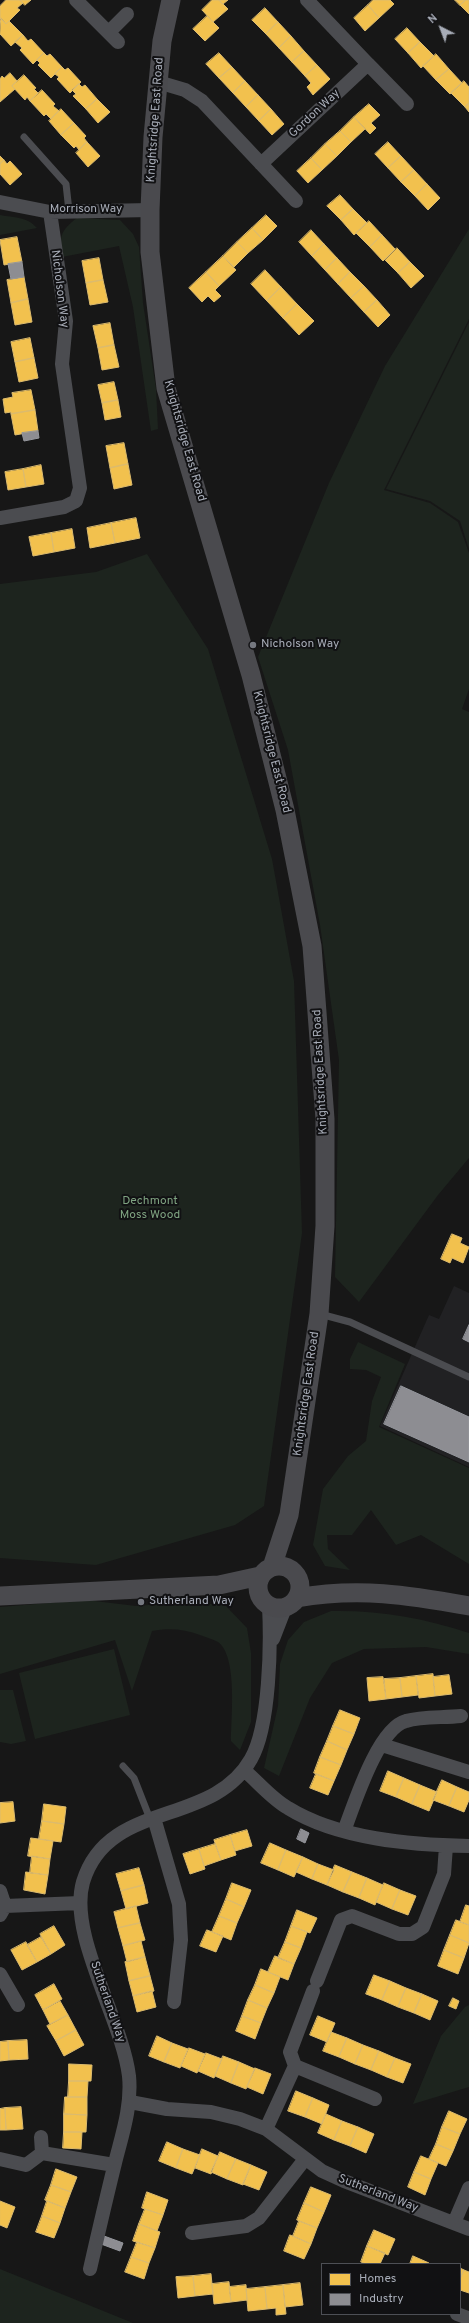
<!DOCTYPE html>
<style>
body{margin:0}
#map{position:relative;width:469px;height:2323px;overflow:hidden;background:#171717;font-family:Overpass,sans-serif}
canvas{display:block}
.legend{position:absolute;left:321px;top:2263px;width:140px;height:52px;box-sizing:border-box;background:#111113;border:1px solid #4d4f55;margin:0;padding:5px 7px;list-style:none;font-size:12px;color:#a8adb8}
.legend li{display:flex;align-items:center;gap:8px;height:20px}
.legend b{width:20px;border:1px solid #4d4f55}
.north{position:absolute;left:421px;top:8px;width:40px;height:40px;-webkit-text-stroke:3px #111113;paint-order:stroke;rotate:318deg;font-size:11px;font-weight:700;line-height:16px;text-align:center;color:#a8adb8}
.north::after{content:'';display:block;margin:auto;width:14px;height:18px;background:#a8adb8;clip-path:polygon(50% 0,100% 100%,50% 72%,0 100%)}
</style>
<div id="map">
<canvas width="469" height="2323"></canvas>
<ul class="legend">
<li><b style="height:11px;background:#f2c14e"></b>Homes</li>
<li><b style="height:11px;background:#8d8d92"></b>Industry</li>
</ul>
<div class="north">N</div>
</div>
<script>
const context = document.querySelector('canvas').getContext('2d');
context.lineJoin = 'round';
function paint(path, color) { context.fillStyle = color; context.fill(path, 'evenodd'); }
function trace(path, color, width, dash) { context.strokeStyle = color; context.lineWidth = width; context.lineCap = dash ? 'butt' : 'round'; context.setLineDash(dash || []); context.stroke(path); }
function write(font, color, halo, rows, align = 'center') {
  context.font = font + ' Overpass,sans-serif'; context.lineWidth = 4; context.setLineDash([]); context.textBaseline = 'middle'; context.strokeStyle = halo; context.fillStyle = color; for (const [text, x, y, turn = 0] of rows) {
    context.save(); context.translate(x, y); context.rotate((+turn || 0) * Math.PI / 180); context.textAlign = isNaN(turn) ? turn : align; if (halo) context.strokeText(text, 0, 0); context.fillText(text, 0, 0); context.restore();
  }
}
const built = new Path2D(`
 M454,1286L469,1293V1467L380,1426L429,1315L439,1319Z`);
const green = new Path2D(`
 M0,215C15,218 26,216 37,228L0,235Z
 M77,218L120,220L133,234L139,247L143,303L156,389L158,429L151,431L133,307L119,246L62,257C59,237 60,231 77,218Z
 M469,229V319L384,490L430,503L458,522L469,553V689L462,709L469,712V1158L438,1195L359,1302L335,1277L339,1060L320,925L288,750L258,657L329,483L385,366Z
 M469,322V549L460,521L430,501L386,489Z
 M147,554L208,649L272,859L294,981L302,1233L264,1506L235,1525L96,1565L0,1558V584L96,572Z
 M358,1342L405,1364L379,1427L469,1468V1564L421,1535L396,1545L371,1510L352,1535H327L328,1549L350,1570L325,1566L313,1545L323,1489L348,1456L366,1441L372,1401L381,1377L366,1370L350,1369V1359Z
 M86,1600L136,1606L184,1602L225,1605L247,1628L251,1653V1722L240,1750L231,1741C231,1718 238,1657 218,1642C213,1639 205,1637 200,1635C184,1629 169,1628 152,1631L132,1691L115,1640L0,1674V1607Z
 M331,1611C379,1610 424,1618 469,1633V1654L426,1647L364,1649L332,1663L310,1698L279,1776L264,1768L278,1706L280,1664L288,1640L304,1622Z
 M114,1649L130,1715L35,1739L19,1673Z
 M0,1690H13L26,1741L11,1744L0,1742Z
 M469,2005V2087L413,2104L441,2036L465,2007Z
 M0,2269L133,2323H0Z`);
const homes = new Path2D(`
 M6,0H20L23,3L17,8L20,10L6,24L0,18V6Z
 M20,0H31L25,5Z
 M212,0H219L228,9L213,22L202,10Z
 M219,0H228L223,4Z
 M373,0H390L394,4L379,18L368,5Z
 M455,0H466L460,5Z
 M466,0H469V14L460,5Z
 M368,5L379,18L365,31L354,18Z
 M265,8L278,22L266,34L252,20Z
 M207,16L219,28L205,41L193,29Z
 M1,18L6,24L9,21L23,35L11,46L0,34Z
 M278,22L291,36L279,48L266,34Z
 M407,28L420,42L408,53L395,39Z
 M23,35L28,41L31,39L44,53L33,64L20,50L22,48L15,42Z
 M291,36L304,51L292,62L279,48Z
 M420,42L434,56L421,68L408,53Z
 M304,51L317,65L305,76L292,62Z
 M44,53L47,56L50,54L62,67L51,78L38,65L40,63L37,60Z
 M219,53L232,67L219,78L206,64Z
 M436,54L449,69L436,80L423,66Z
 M317,65L330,79L313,95L307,87L311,83L305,76Z
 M62,67L65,70L68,68L81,82L70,93L57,79L59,77L55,74Z
 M232,67L245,81L233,93L219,78Z
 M449,69L462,83L450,94L436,80Z
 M10,73L17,81L12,86L15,89L0,102V79L2,76L4,78Z
 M24,75L36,88L34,89L38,93L30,101L27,97L25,100L12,86Z
 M245,81L258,95L246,107L233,93Z
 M464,81L469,87V103L465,107L451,93Z
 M79,84L82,87L85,85L97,99L86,109L73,96L76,94L72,90Z
 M42,90L55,104L53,106L59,111L51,119L46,114L44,116L30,101Z
 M258,95L271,109L259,121L246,107Z
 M97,99L110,112L98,123L86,109Z
 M469,103V112L465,107Z
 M369,104L380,115L371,123L376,128L370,134L354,117Z
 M61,109L74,123L61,135L49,121Z
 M271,109L284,124L272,135L259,121Z
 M354,117L365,129L351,142L340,131Z
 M74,123L86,136L84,138L87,142L79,150L76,146L74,148L61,135Z
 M340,131L351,142L337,156L325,144Z
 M87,142L100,156L88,167L76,153Z
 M388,142L401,156L388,168L375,154Z
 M325,144L337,156L322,170L311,158Z
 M0,156L4,160L0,164Z
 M401,156L414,170L401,182L388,168Z
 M311,158L322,170L308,183L297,171Z
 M4,160L7,164L10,161L22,174L10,185L0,174V164Z
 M414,170L427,184L415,196L401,182Z
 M427,184L440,198L428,210L415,196Z
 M340,195L353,209L341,220L327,206Z
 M353,209L367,223L354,235L341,220Z
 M266,215L277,226L263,240L252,228Z
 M369,221L382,235L370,247L356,233Z
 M252,228L263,240L248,253L237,242Z
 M311,230L324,244L312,256L299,242Z
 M382,235L395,249L383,261L370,247Z
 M17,237L22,262L4,265L0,240Z
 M237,242L248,253L234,267L223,256Z
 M324,244L337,258L325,270L312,256Z
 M397,248L410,262L398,273L385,260Z
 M223,256L236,270L219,286L206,272Z
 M99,258L103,280L86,283L82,261Z
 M337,258L350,272L338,284L325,270Z
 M410,262L424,276L411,288L398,273Z
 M265,270L281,287L267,301L251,284Z
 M206,272L219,286L215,290L221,296L214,302L208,296L202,302L189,288Z
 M350,272L364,286L351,298L338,284Z
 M24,277L28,299L11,303L7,280Z
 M103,280L108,302L90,305L86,283Z
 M364,286L377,300L364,312L351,298Z
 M281,287L297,304L283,318L267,301Z
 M28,299L32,322L15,325L11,303Z
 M377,300L390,315L378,327L364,312Z
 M297,304L314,321L299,335L283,318Z
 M110,323L114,345L98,348L93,326Z
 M30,338L34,358L15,362L11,342Z
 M114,345L119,367L102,370L98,348Z
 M34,358L38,378L19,382L15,362Z
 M114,382L118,400L102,403L98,385Z
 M31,390L35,410L11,414V412L5,413L3,399L13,397L12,393Z
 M118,400L121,417L105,420L102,403Z
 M35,410L38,431L15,435L11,414Z
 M124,443L128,464L110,468L106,446Z
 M128,464L132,485L114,489L110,468Z
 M41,465L44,484L26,487L23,469Z
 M23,469L26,487L8,490L5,472Z
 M136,518L140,538L115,543L111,523Z
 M111,523L115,543L90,548L87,528Z
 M72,529L75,548L54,552L51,533Z
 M51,533L54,552L33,556L29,537Z
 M452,1234L462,1238L460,1243L469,1247L463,1263L452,1258L450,1263L441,1259Z
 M433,1674L435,1696L419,1698L416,1676Z
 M449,1675L452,1694L435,1696L433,1677Z
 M416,1676L418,1695L402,1697L400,1678Z
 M383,1677L386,1699L369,1701L367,1678Z
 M400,1678L402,1697L386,1699L384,1679Z
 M340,1710L360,1718L354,1734L333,1726Z
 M333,1726L354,1734L347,1750L327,1741Z
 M327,1741L347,1750L341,1765L320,1757Z
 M320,1757L341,1765L334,1781L314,1773Z
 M388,1771L404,1778L396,1797L380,1791Z
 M316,1774L334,1781L328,1795L310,1788Z
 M404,1778L420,1785L412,1804L396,1797Z
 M442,1780L457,1787L449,1806L433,1800Z
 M420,1785L437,1792L429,1811L412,1804Z
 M457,1787L469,1792V1800L464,1812L449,1806Z
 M13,1802L15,1821L0,1823V1803Z
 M44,1804L66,1807L64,1824L42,1821Z
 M42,1821L64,1824L61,1842L39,1839Z
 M247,1830L252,1846L235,1851L230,1835Z
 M230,1835L236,1855L221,1860L214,1840Z
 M31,1838L53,1841L50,1859L28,1856Z
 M270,1843L286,1850L278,1870L261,1863Z
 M215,1844L221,1860L204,1866L199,1849Z
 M199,1849L205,1869L190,1874L183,1854Z
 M286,1850L303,1857L294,1877L278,1870Z
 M32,1856L50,1859L48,1875L30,1873Z
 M303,1857L318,1864L312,1879L296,1872Z
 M318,1864L334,1870L327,1885L312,1879Z
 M335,1865L352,1872L343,1892L327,1885Z
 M139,1868L144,1885L121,1891L116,1874Z
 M26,1872L48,1875L45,1894L24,1890Z
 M352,1872L367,1878L359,1898L343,1892Z
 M367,1878L383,1885L375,1905L359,1898Z
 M232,1883L251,1890L244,1907L226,1899Z
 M384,1883L400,1890L392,1909L376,1902Z
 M144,1885L148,1903L126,1909L121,1891Z
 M400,1890L416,1896L408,1915L392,1909Z
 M226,1899L244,1907L237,1923L219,1916Z
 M466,1905L469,1906V1925L460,1922Z
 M136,1906L140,1923L118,1928L114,1912Z
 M297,1910L317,1918L310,1933L291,1926Z
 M219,1916L237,1923L231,1940L212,1932Z
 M456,1920L469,1925V1943L450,1935Z
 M140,1923L145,1940L123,1946L118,1928Z
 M54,1926L65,1945L51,1954L40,1934Z
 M291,1926L307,1932L301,1948L285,1942Z
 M207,1930L223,1936L216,1952L200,1946Z
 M450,1935L469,1943L464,1958L444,1950Z
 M41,1937L51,1954L37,1962L27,1945Z
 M141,1941L145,1957L127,1962L123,1946Z
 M26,1942L37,1962L22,1970L11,1950Z
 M285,1942L301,1948L294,1964L278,1958Z
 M444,1950L464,1958L458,1974L438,1966Z
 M275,1956L294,1964L288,1980L268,1972Z
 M145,1957L150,1976L129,1981L125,1962Z
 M261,1969L280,1977L274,1993L255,1985Z
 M374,1975L390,1981L382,2000L366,1994Z
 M150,1976L154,1991L133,1996L129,1981Z
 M390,1981L406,1988L398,2007L382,2000Z
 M54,1984L62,1999L43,2010L35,1995Z
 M255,1985L274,1993L267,2008L248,2000Z
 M406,1988L422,1994L414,2013L398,2007Z
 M152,1991L156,2007L137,2012L133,1996Z
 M422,1994L438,2001L430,2020L414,2013Z
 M453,1998L459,2001L456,2009L449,2006Z
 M248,2000L267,2008L261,2023L242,2016Z
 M60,2001L68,2015L50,2024L43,2010Z
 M68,2015L76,2030L56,2041L47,2026Z
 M242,2016L261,2023L255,2039L236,2031Z
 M318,2016L335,2023L327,2042L310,2035Z
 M76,2030L84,2045L64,2056L56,2041Z
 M331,2032L347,2038L339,2057L323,2051Z
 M157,2036L172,2043L164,2062L149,2056Z
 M347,2038L363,2045L355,2064L339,2057Z
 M27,2040L28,2059L9,2060L8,2041Z
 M8,2041L9,2060L0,2061V2042Z
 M172,2043L188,2049L180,2068L164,2062Z
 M363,2045L379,2051L371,2070L355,2064Z
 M189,2048L205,2054L197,2073L181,2066Z
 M379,2051L395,2058L387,2077L371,2070Z
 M206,2053L222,2059L214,2078L198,2071Z
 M223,2056L239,2062L231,2083L215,2076Z
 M395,2058L411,2064L403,2083L387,2077Z
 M239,2062L255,2069L246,2089L231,2083Z
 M69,2064L92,2065L91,2081H69Z
 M255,2068L271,2074L263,2094L247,2087Z
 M69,2081H88L87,2097H68Z
 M296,2091L313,2098L305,2117L288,2111Z
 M65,2097H87V2115L64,2114Z
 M313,2098L329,2105L322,2124L305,2117Z
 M21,2107L23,2129L6,2130L5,2108Z
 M5,2108L6,2130H0V2109Z
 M449,2111L467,2119L460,2134L442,2127Z
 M64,2114L87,2115L86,2132H64Z
 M326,2114L342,2121L334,2140L318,2133Z
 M342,2121L358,2127L350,2146L334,2140Z
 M358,2127L374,2134L366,2153L350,2146Z
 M442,2127L460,2134L453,2151L436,2144Z
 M64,2132H82L81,2149L63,2148Z
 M167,2142L183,2149L176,2168L159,2161Z
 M436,2144L453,2151L446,2166L429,2159Z
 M183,2149L200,2155L192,2174L176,2168Z
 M202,2149L218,2156L211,2174L195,2168Z
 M220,2152L236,2159L227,2179L211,2172Z
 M421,2156L438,2163L431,2179L414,2172Z
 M236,2159L251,2165L243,2185L227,2179Z
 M251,2165L267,2172L259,2190L243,2184Z
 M56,2169L77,2177L71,2192L51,2185Z
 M414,2172L431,2179L425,2195L408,2187Z
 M51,2185L71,2192L65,2208L45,2200Z
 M311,2187L331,2195L324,2212L304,2203Z
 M147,2192L168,2200L163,2215L142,2208Z
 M0,2201L15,2207L7,2228L0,2225Z
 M47,2201L65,2208L60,2223L42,2216Z
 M304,2203L324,2212L317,2228L297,2220Z
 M145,2209L163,2215L157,2231L139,2224Z
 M42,2216L60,2223L54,2238L36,2232Z
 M299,2221L317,2228L311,2244L293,2236Z
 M139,2224L160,2232L155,2248L133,2241Z
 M374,2230L395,2239L388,2255L367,2246Z
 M290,2235L311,2244L304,2259L284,2251Z
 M137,2242L155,2248L149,2263L131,2257Z
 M367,2246L385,2253L380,2264H366L361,2262Z
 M413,2256L429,2263V2264H410Z
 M131,2257L149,2263L144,2279L125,2272Z
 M460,2268L464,2270L460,2279Z
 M464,2270L469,2272V2293L460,2290V2279Z
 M211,2274L213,2294L195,2296L193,2276Z
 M193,2276L195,2296L178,2298L176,2277Z
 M229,2282L231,2302L214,2304L212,2284Z
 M300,2283L303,2305L285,2307L283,2285Z
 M246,2285L247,2300L231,2302L229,2287Z
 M283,2285L286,2314L276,2315V2308L267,2309L265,2287Z
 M265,2287L267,2309L248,2311L246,2289Z`);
const industry = new Path2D(`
 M22,262L24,277L11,279L8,264Z
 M38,431L39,438L24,441L22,433Z
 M469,1325V1342L463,1339Z
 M401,1386L469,1417V1462L384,1424Z
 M301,1829L309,1833L305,1843L297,1839Z
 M104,2236L123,2243L120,2251L101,2244Z`);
const lane = new Path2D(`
 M24,137L66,184L69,211
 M320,1314L350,1322L469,1377
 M123,1766L134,1778L150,1819`);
const street = new Path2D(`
 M76,0L118,42
 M109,32L127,14
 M368,64L407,104
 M158,82L185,90L202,101L296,201
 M261,164L368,64L307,0
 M0,202L50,212L150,210
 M0,518L64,507L76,501L80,488L62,364L66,321L50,212
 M273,1639L285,1608
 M382,1745L469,1772
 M244,1770C258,1782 272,1799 288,1808C338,1839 411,1845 469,1846
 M154,1818L179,1904L181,1940L174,2002
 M344,1831C354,1805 378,1728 406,1721C422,1716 443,1718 461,1716
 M0,1891L5,1906L0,1915
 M5,1906L80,1903
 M0,1974L18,2005
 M317,1981L341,1920L352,1916L399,1934H412L423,1927L444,1874L446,1846
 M295,2066L375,2099
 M130,2102L167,2109L211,2112L240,2119L266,2129L322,2171L344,2181L469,2229
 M266,2129L295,2066L290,2052L313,1991
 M41,2137L42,2153
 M0,2159L26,2165L42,2153L114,2165
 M454,2223L469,2188
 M192,2233L246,2226L259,2218L305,2159
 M90,2269C98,2234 106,2199 115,2163C122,2135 132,2106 129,2076C122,2019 68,1935 83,1882C108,1799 212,1828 251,1759C270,1726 271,1644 269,1606
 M457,2314L468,2318`);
const secondary = new Path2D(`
 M171,0L162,41L153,137L150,210V252L166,388L251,675L285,810L312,946L325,1119V1226L319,1314L289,1515L272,1567
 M258 1587a21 21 0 1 1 42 0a21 21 0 1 1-42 0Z
 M0,1596L219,1585L260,1576
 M297,1598C359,1587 408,1595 469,1606`);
const markers = [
 [253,645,4,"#757880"],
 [141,1602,4,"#757880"]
];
const streetNames = [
 ["Gordon Way",315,114,-43],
 ["Knightsridge East Road",156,120,-86],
 ["Morrison Way",86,210],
 ["Nicholson Way",59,289,83],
 ["Knightsridge East Road",184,441,74],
 ["Knightsridge East Road",271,752,76],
 ["Knightsridge East Road",321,1072,-93],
 ["Knightsridge East Road",307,1394,-82],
 ["Sutherland Way",107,2002,71],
 ["Sutherland Way",378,2194,21]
];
const poiNames = [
 ["Nicholson Way",261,645],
 ["Sutherland Way",149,1602]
];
const parkNames = [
 ["Dechmont",150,1202],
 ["Moss Wood",150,1216]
];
paint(built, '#212123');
paint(green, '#1d241e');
paint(homes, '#f2c14e');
trace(homes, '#dcbb6e', 1);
paint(industry, '#8d8d92');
trace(industry, '#95979d', 1);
trace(lane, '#4b4c50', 7);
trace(street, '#4b4c50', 14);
trace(secondary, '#4a4a4e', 19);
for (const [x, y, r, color] of markers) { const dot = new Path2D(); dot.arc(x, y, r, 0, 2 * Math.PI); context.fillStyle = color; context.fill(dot); trace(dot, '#111113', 1.5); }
write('12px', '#a8adb8', '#111113', streetNames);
write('12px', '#a8adb8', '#111113', poiNames, 'left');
write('12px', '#7fa381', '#111113', parkNames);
</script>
